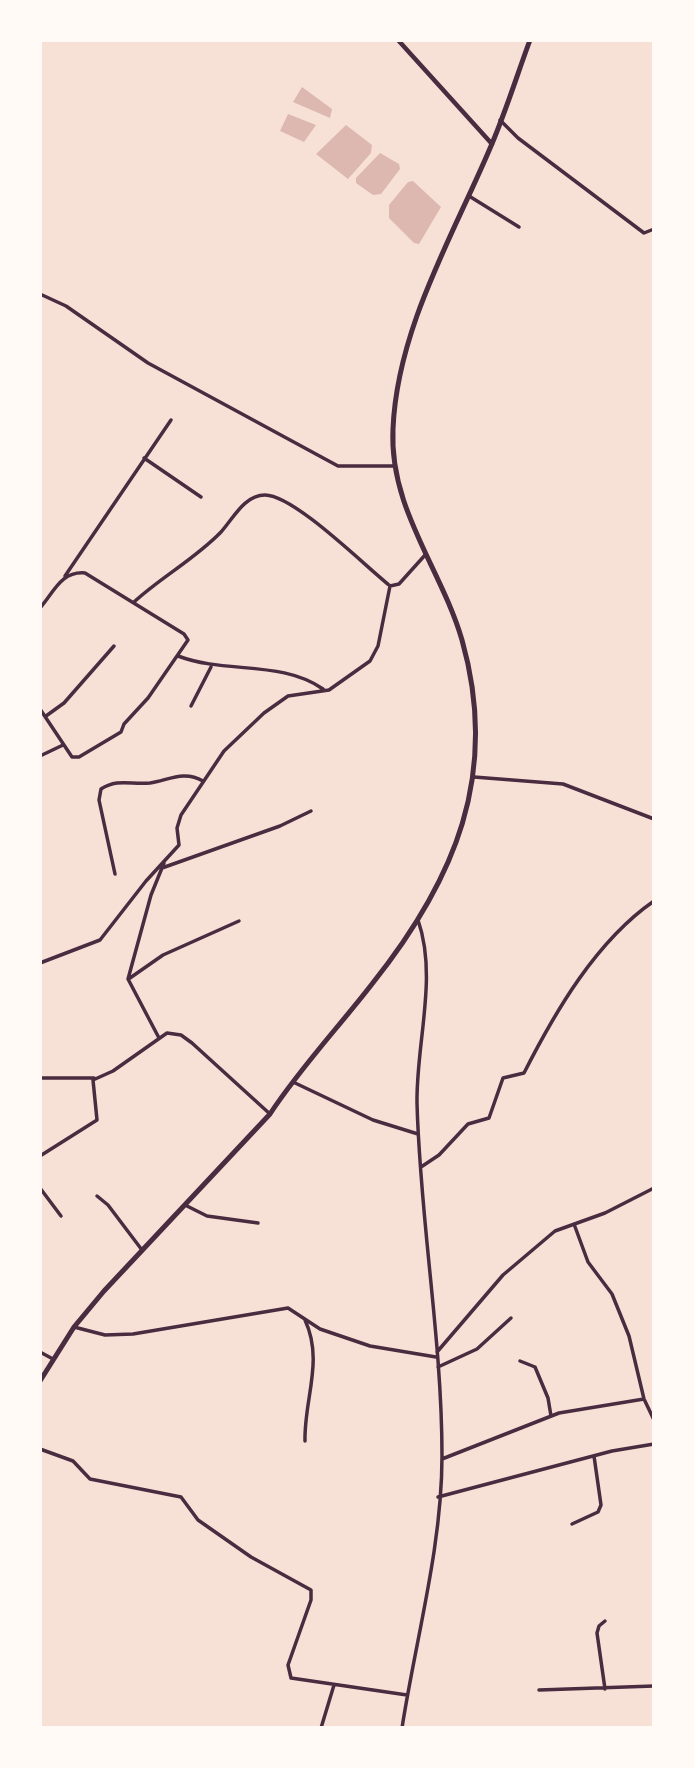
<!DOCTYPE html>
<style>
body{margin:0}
#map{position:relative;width:694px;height:1768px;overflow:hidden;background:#f7e1d7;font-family:"Fira Sans Condensed",sans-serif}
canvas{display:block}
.frame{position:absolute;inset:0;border:42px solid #fffaf5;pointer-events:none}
</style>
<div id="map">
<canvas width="694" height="1768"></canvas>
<div class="frame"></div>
</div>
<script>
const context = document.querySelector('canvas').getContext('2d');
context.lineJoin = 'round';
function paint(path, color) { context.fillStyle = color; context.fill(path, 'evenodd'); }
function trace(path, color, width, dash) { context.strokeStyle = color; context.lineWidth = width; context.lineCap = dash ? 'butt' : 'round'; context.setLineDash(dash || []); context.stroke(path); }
const water = new Path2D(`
 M302,87L332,109L330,118L293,102Z
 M288,114L316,125L304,142L280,131Z
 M346,125L372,145L371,153L348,179L316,154Z
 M380,153L399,164L400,169L381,194L373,195L356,183V178Z
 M413,181L441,207L419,244L414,243L389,218V205L408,182Z`);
const minor = new Path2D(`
 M500,120L518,138L644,233L654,229
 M469,196L519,227
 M40,294L66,306L148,363L338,466H394
 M144,458L201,497
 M65,576L171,420
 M134,602C161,577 195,559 221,532C233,519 244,495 265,495C294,495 365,566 389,585
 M40,608C54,592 61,571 85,573L184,634L188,640L148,698L124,724L121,732L79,757H72L40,709
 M178,656C225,674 282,660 323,689
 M191,706L211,667
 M46,716L64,703L114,646
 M40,756L63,745
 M474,777L563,784L654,819
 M162,868L280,826L311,811
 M115,874L99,800L101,789C118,778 131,785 150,783C169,780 184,770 203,781
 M40,963L100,940L146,881L179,845L177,828L181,815L224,751L264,713L288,696L329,690L370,661L378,646L390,586L399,584L426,554
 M130,978L163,955L239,921
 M159,1038L128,979L151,895L164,863
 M40,1078H94
 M293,1082L373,1120L418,1134
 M40,1156L97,1120L93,1080L113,1071L167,1033L181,1035L192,1043L270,1114
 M421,1167L439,1155L468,1124L489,1118L503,1078L524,1073C555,1012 596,941 654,901
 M40,1188L61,1216
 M97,1196L108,1205L142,1250
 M185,1205L207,1216L258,1223
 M574,1224L588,1262L612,1294L629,1336L644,1399L654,1420
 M74,1327L105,1335L133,1334L288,1308L320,1329L370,1346L436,1357
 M40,1352L53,1359
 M437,1352L503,1275L555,1231L605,1213L654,1188
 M520,1361L535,1367L548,1398L551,1416
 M438,1367L477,1349L511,1318
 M305,1441C304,1399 324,1361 305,1320
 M40,1449L73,1461L90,1479L181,1497L198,1520L251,1557L311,1590V1600L288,1665L291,1678L407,1695
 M442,1459L559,1413L644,1399
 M438,1497L612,1451L654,1444
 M572,1524L598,1512L601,1505L594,1456
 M605,1689L597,1633L599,1626L605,1621
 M539,1690L654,1686
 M321,1728L334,1685
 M402,1728C416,1638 442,1547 442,1456C442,1338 420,1221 417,1103C416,1043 438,977 418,920`);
const tertiary = new Path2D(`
 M398,40L492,144`);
const primary = new Path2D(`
 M40,1381L74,1327L104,1291L270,1114C300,1068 338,1028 372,984C455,880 500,774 462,640C441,568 389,508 393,429C397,329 453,236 491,146C506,111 517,75 530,40`);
paint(water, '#dcb8b0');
trace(minor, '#4a2c40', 3.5);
trace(tertiary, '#4a2c40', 4.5);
trace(primary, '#4a2c40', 5);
</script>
